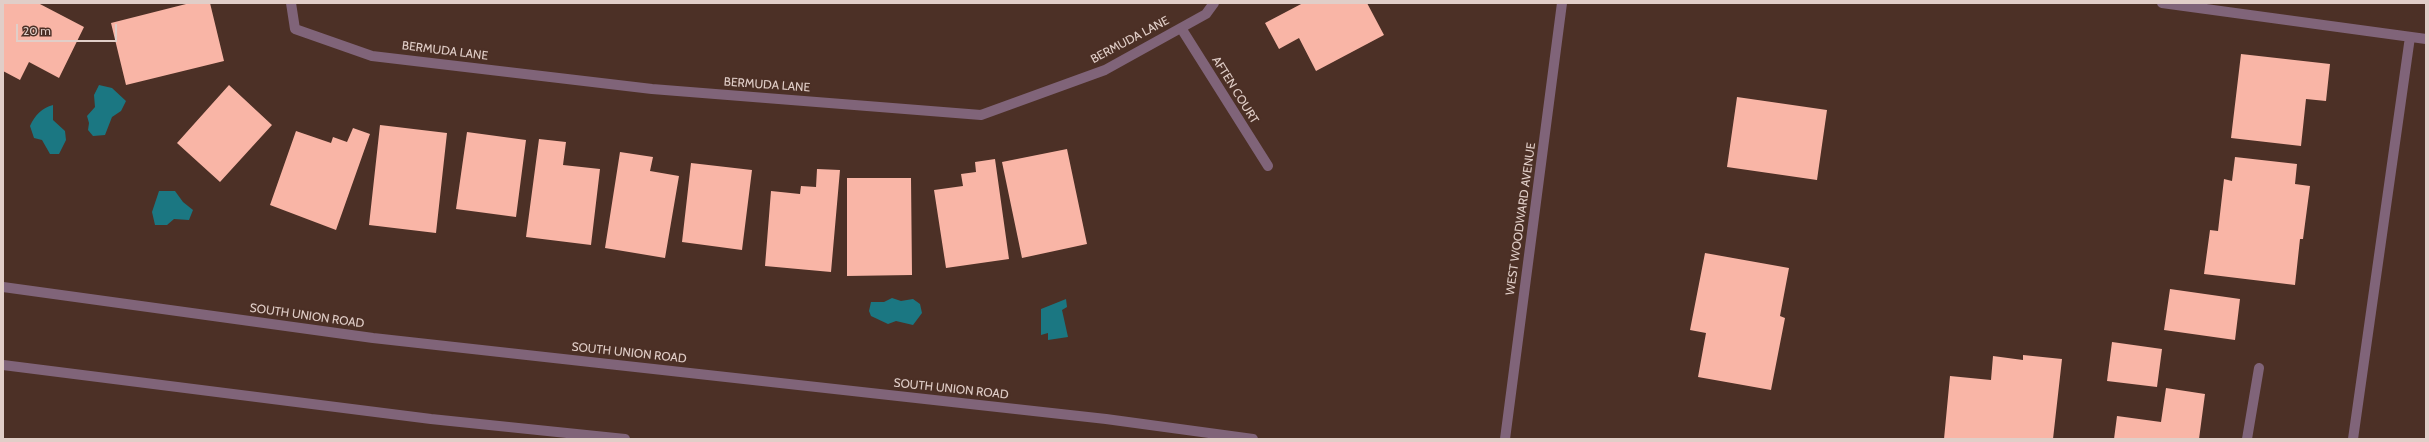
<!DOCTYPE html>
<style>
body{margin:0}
#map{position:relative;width:2429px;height:442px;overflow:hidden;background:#4c3026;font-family:Cabin,sans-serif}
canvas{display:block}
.frame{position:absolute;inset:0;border:4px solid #e1cec8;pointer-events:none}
.scale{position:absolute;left:16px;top:24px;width:101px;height:18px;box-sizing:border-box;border:2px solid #e1cec8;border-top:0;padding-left:5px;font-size:12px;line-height:14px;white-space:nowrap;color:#e1cec8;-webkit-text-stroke:3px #4c3026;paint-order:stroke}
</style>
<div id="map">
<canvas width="2429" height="442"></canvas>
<div class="frame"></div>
<div class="scale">20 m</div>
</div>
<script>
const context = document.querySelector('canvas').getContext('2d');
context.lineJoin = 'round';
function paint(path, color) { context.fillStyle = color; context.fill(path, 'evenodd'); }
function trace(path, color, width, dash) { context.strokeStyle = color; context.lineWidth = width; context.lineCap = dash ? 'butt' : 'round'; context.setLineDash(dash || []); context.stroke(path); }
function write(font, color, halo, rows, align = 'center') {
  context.font = font + ' Cabin,sans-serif'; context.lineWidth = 4; context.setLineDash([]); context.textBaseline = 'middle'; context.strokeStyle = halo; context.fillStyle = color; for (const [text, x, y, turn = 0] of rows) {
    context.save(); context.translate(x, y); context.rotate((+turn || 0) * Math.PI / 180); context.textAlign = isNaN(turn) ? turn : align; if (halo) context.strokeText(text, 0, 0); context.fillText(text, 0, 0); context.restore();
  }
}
const water = new Path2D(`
 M99,85L112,88L126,101L121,111L112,117L105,135L93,136L88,130L89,123L87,116L95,107L94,95Z
 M53,105V120L65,131L66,140L59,154H50L42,140L34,138L30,126C35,115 42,108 53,105Z
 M159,191H175L183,202L193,210L189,220L174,219L167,225H155L152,212Z
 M892,298L901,301L913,299L920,304L922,313L913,325L896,321L888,324L871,316L869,311L871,302H884Z
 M1066,299L1067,307L1062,310L1068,337L1048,340V333L1041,335V309Z`);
const building = new Path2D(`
 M3,3H38L84,27L59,78L29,62L20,80L3,71Z
 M190,3H210L224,61L126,85L111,23Z
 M1303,3H1367L1384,35L1316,71L1299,38L1279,49L1265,23Z
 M2241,54L2330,64L2326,101L2306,99L2301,146L2231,138Z
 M229,85L272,125L220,182L177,143Z
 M1737,97L1827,110L1817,180L1727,167Z
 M380,125L447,133L436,233L369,225Z
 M353,128L370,134L336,230L270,205L296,131L331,143L333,137L347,142Z
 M467,132L526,140L516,217L456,209Z
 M539,139L566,142L563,165L600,169L591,245L526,237Z
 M1067,149L1087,244L1022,258L1002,162Z
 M620,152L653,157L650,171L679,176L665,258L605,248Z
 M2235,157L2297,164L2295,184L2310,186L2303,239H2300L2295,285L2204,274L2210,230L2218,231L2224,179L2232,181Z
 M995,159L1009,259L946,268L934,190L963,186L961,174L976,172L975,162Z
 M691,163L752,170L742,250L682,242Z
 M817,169L840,170L831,272L765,266L771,191L800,194L801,186L816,187Z
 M847,178H911L912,275L847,276Z
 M1705,253L1789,268L1780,316L1785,318L1771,390L1698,377L1706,333L1690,330Z
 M2170,289L2240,299L2235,340L2164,330Z
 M2112,342L2162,349L2157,387L2107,381Z
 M2023,355L2062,359L2053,439H1944L1950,376L1991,380L1993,356L2023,360Z
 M2166,388L2205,394L2199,439H2114L2117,416L2161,422Z`);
const minor = new Path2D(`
 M291,3L295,29L372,56L652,89L981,115L1105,70L1206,14L1214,3
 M2162,3L2426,39
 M1181,28L1268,166
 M3,287L373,338L1106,419L1253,439
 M3,365L431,419L625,439
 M1505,439L1562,3
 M2247,439L2259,368
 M2353,439L2410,37`);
const streetNames = [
 ["BERMUDA LANE",1130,40,-28],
 ["BERMUDA LANE",445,51,7],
 ["BERMUDA LANE",767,85,4],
 ["AFTEN COURT",1235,90,58],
 ["WEST WOODWARD AVENUE",1521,219,-82],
 ["SOUTH UNION ROAD",307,316,8],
 ["SOUTH UNION ROAD",629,353,6],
 ["SOUTH UNION ROAD",951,389,6]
];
paint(water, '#1b7782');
paint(building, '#f9b5a6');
trace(minor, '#806479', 10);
write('12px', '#e1cec8', '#4c3026', streetNames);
</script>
